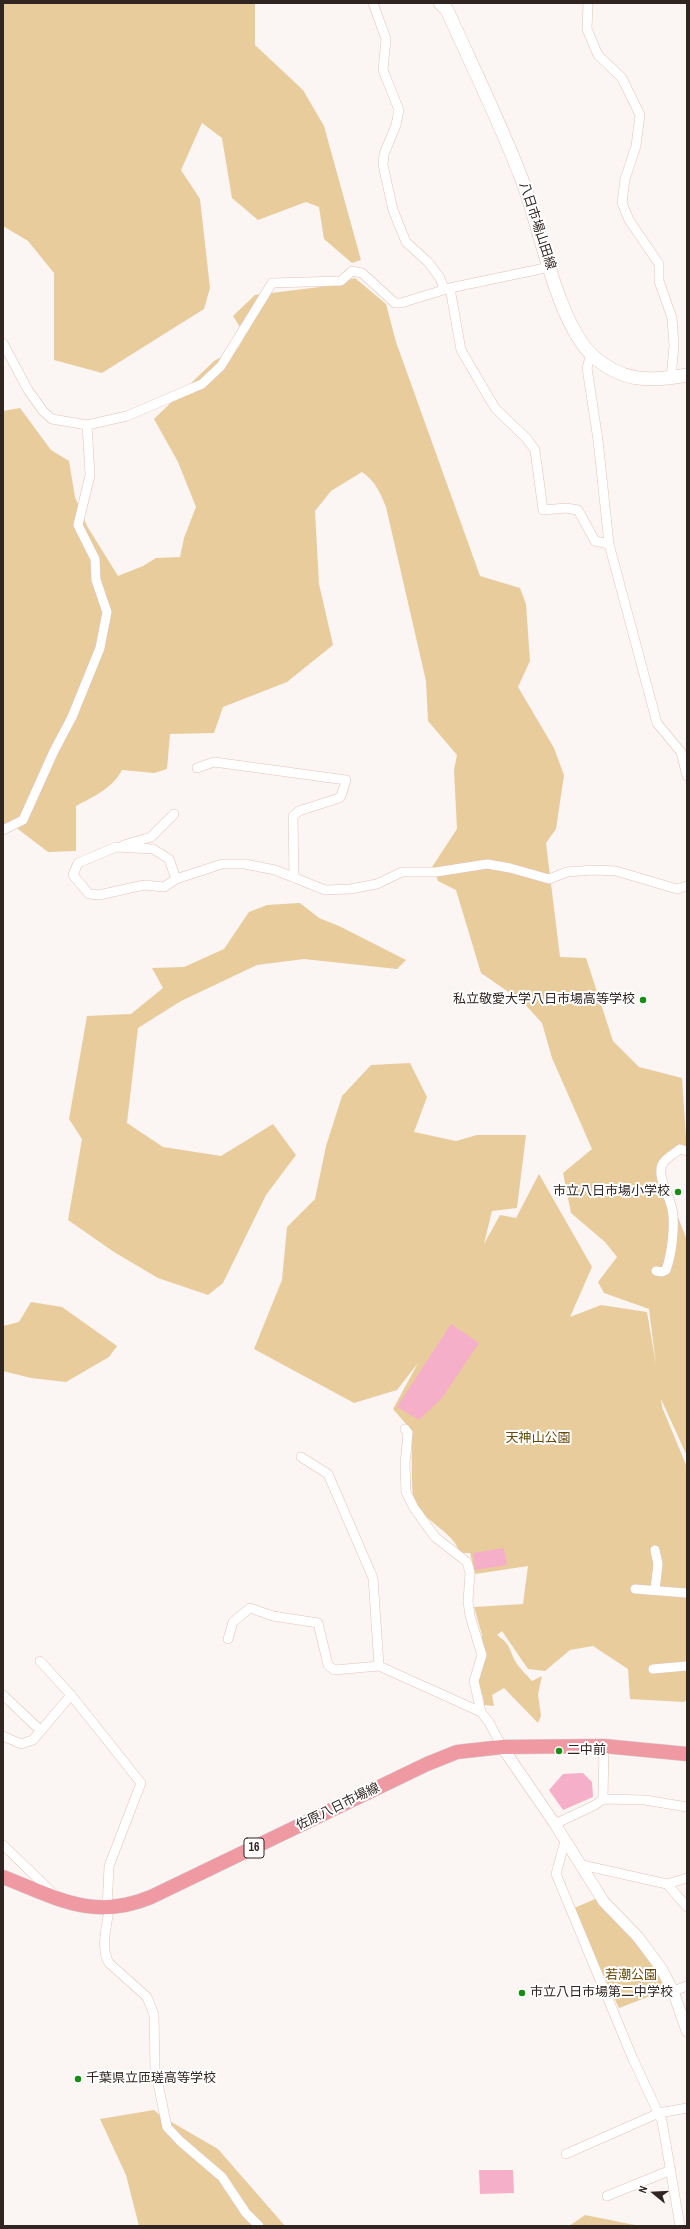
<!DOCTYPE html>
<meta charset="utf-8">
<style>
body{margin:0}
#map{position:relative;width:690px;height:2229px;overflow:hidden;background:#fbf5f3;font-family:"Archivo Narrow",sans-serif}
canvas{display:block}
.frame{position:absolute;inset:0;border:4px solid #312522;pointer-events:none}
.north{position:absolute;left:634px;top:2173px;width:40px;height:40px;-webkit-text-stroke:3px #fff;paint-order:stroke;rotate:288deg;font-size:11px;font-weight:700;line-height:16px;text-align:center;color:#312522}
.north::after{content:'';display:block;margin:auto;width:14px;height:18px;background:#312522;clip-path:polygon(50% 0,100% 100%,50% 72%,0 100%)}
</style>
<div id="map">
<canvas width="690" height="2229"></canvas>
<div class="frame"></div>
<div class="north">N</div>
</div>
<script>
const context = document.querySelector('canvas').getContext('2d');
context.lineJoin = 'round';
function paint(path, color) { context.fillStyle = color; context.fill(path, 'evenodd'); }
function trace(path, color, width, dash) { context.strokeStyle = color; context.lineWidth = width; context.lineCap = dash ? 'butt' : 'round'; context.setLineDash(dash || []); context.stroke(path); }
function write(font, color, halo, rows, align = 'center') {
  context.font = font + ' "Archivo Narrow","Noto Sans JP",sans-serif'; context.lineWidth = 4; context.setLineDash([]); context.textBaseline = 'middle'; context.strokeStyle = halo; context.fillStyle = color; for (const [text, x, y, turn = 0] of rows) {
    context.save(); context.translate(x, y); context.rotate((+turn || 0) * Math.PI / 180); context.textAlign = isNaN(turn) ? turn : align; if (halo) context.strokeText(text, 0, 0); context.fillText(text, 0, 0); context.restore();
  }
}
const green = new Path2D(`
 M3,3H255V45L303,90L324,126L361,260L352,263L324,239L319,207L306,202L258,220L232,198L222,138L202,123L181,170L200,199L210,288L204,309L102,373L54,360V273L28,241L3,226Z
 M355,278L386,304L396,342L480,576L520,588L526,604L530,661L518,687L554,748L564,775L556,829L546,843L560,957L586,958L613,1041L639,1067L682,1078L687,1151L657,1164L687,1240V1456L661,1399L662,1407L687,1467V1699L684,1702L630,1699L628,1669L593,1646L570,1650L545,1671L528,1669L502,1631L497,1635C510,1644 509,1648 515,1661C519,1668 527,1675 532,1681L542,1676L538,1694L541,1716L538,1723L504,1688L492,1695L494,1706L484,1705L483,1696L478,1688L482,1635L474,1607L523,1604L528,1566L475,1574L470,1553H463L458,1549C453,1533 422,1519 414,1502C411,1493 412,1443 412,1431L393,1409L418,1363L397,1390L354,1403L254,1349L282,1280L287,1227L315,1199L326,1146L342,1096L371,1065L410,1063L427,1097L414,1132L456,1141L477,1135H526L517,1208L492,1211L484,1244L500,1215L516,1218L539,1174L592,1267L570,1317L601,1305L647,1312L656,1365L649,1309L604,1293L598,1282L617,1257L605,1242L571,1213L563,1173L592,1149L552,1058L542,1023L523,1002L481,973L456,890L438,881L432,867L457,829L454,770L457,755L428,721L426,681L386,507C380,492 375,481 362,472L331,491L315,511L319,584L333,645L287,682L223,707L214,733L170,734L167,769L154,773L122,770C113,788 93,797 76,806V851L48,852L14,826H3V411L20,408L51,450L69,461L75,497L87,526L118,576L143,566L156,558L180,557L184,538L196,507L178,462L154,419L214,361L239,347L245,335L233,316L255,295L328,286Z
 M300,903L319,918L339,926L406,960L397,969L304,959L257,965L181,1001L138,1028L127,1123L163,1147L221,1156L273,1124L296,1155L266,1195L223,1283L208,1295L158,1278L114,1252L68,1220L82,1139L69,1119L87,1016L131,1014L163,988L152,968L184,967L224,949L249,912L267,905Z
 M31,1302L62,1307L117,1346L109,1357L66,1382L31,1378L3,1371V1326L19,1322Z
 M595,1899L651,1960L666,1990L619,2008L572,1909Z
 M154,2110L161,2116L218,2149L285,2226H139L126,2175L100,2119Z
 M585,2215L640,2226H569Z`);
const water = new Path2D(`
 M451,1324L479,1343L442,1398L419,1420L397,1407Z
 M504,1548L507,1565L475,1570L473,1553Z
 M583,1773L592,1782L593,1797L563,1810L549,1790L563,1774Z
 M479,2170H513L514,2193L480,2194Z`);
const minor = new Path2D(`
 M373,3L386,39L383,70L399,110L396,125L384,154L383,165L393,210L406,242L428,262L440,278L444,289
 M588,3L587,29L598,55L622,78L640,115L636,146L625,179L622,203L629,220L659,264V281L672,318L674,346L671,378
 M450,288L461,350L495,408L527,439L535,450L543,510L566,508L578,510L595,541L609,544
 M3,343L28,390L43,411L52,419L87,425L127,416L202,384L221,366L272,283L341,281L352,271L362,273L395,303H401L450,288L550,267
 M591,354L587,368L598,440L609,544L657,723L681,752L687,776
 M197,768L214,762L346,780L341,796L339,798L299,811L293,816L294,878
 M3,830L23,820L54,751L72,717L100,648L107,612L96,580L95,559L78,525L90,475L87,425
 M124,845L151,837L174,814
 M176,879L169,859L153,849L116,847L78,863L73,875L89,894L99,895L144,885L164,887L176,879L222,864H245L275,870L325,890L350,889L377,884L402,872H436L487,864L510,868L549,879L567,872L594,870L616,871L677,889L687,886
 M656,1271L662,1272L666,1270C672,1254 676,1221 671,1205C668,1194 656,1174 663,1163C666,1158 675,1153 680,1149L687,1151
 M405,1429L408,1433L405,1464L406,1492L414,1508L435,1537L467,1562L470,1573L468,1601L470,1616L482,1655L474,1681L481,1712L489,1722L502,1747
 M301,1457L328,1474L373,1578L379,1666
 M655,1550L658,1564L655,1590
 M635,1589L686,1593
 M228,1639L233,1622L250,1608L273,1616L318,1623L328,1665L334,1670L379,1666L481,1712
 M40,1661L71,1695L141,1783L109,1866L107,1909
 M653,1669L687,1666
 M3,1695L41,1731
 M3,1736L21,1744L33,1740L71,1695
 M603,1799L604,1746
 M555,1824L595,1805L603,1799L645,1800L687,1807
 M565,1841L556,1874L633,2059L662,2121L680,2226
 M3,1845L55,1895
 M582,1865L667,1884L687,1878
 M667,1884L687,1907
 M109,1909C107,1926 100,1948 109,1963L147,1997L154,2015L155,2069L167,2127L180,2141L222,2177L246,2213L259,2226
 M673,1991L687,1986
 M566,2154L659,2113L687,2108
 M607,2196L671,2170`);
const tertiary = new Path2D(`
 M502,1747L555,1824L604,1902L638,1937L661,1968L673,1991L687,2031`);
const secondary = new Path2D(`
 M440,3L447,10C473,68 502,126 524,185C540,229 558,323 592,355C621,382 649,382 687,375`);
const primary = new Path2D(`
 M3,1877C57,1898 93,1921 151,1897L427,1764L457,1752L502,1747L604,1746L687,1754`);
const markers = [
 [643,1000,4,"#188d16"],
 [678,1192,4,"#188d16"],
 [559,1751,4,"#188d16"],
 [522,1993,4,"#188d16"],
 [78,2079,4,"#188d16"]
];
const shields = [
 [254,1848,20]
];
const shieldNames = [
 ["16",254,1848]
];
const streetNames = [
 ["八日市場山田線",537,226,72],
 ["佐原八日市場線",338,1807,-26]
];
const poiNames = [
 ["私立敬愛大学八日市場高等学校",635,1000,"right"],
 ["市立八日市場小学校",670,1192,"right"],
 ["二中前",567,1751],
 ["市立八日市場第二中学校",530,1993],
 ["千葉県立匝瑳高等学校",86,2079]
];
const parkNames = [
 ["天神山公園",538,1439],
 ["若潮公園",631,1976]
];
paint(green, '#e9cc9c');
paint(water, '#f6afc8');
trace(minor, '#e1c3b9', 10);
trace(tertiary, '#e1c3b9', 12);
trace(secondary, '#e1c3b9', 14);
trace(primary, '#d6d3d3', 15);
trace(minor, '#fff', 9);
trace(tertiary, '#fff', 11);
trace(secondary, '#fff', 13);
trace(primary, '#ef99a3', 14);
for (const [x, y, r, color] of markers) { const dot = new Path2D(); dot.arc(x, y, r, 0, 2 * Math.PI); context.fillStyle = color; context.fill(dot); trace(dot, '#fff', 1.5); }
for (const [x, y, w] of shields) { const box = new Path2D(); box.roundRect(x - w / 2, y - 10, w, 20, 3); context.fillStyle = '#fff'; context.fill(box); trace(box, '#312522', 1); }
write('bold 12px', '#312522', null, shieldNames);
write('13px', '#312522', '#fff', streetNames);
write('13px', '#312522', '#fff', poiNames, 'left');
write('13px', '#674808', '#fff', parkNames);
</script>
